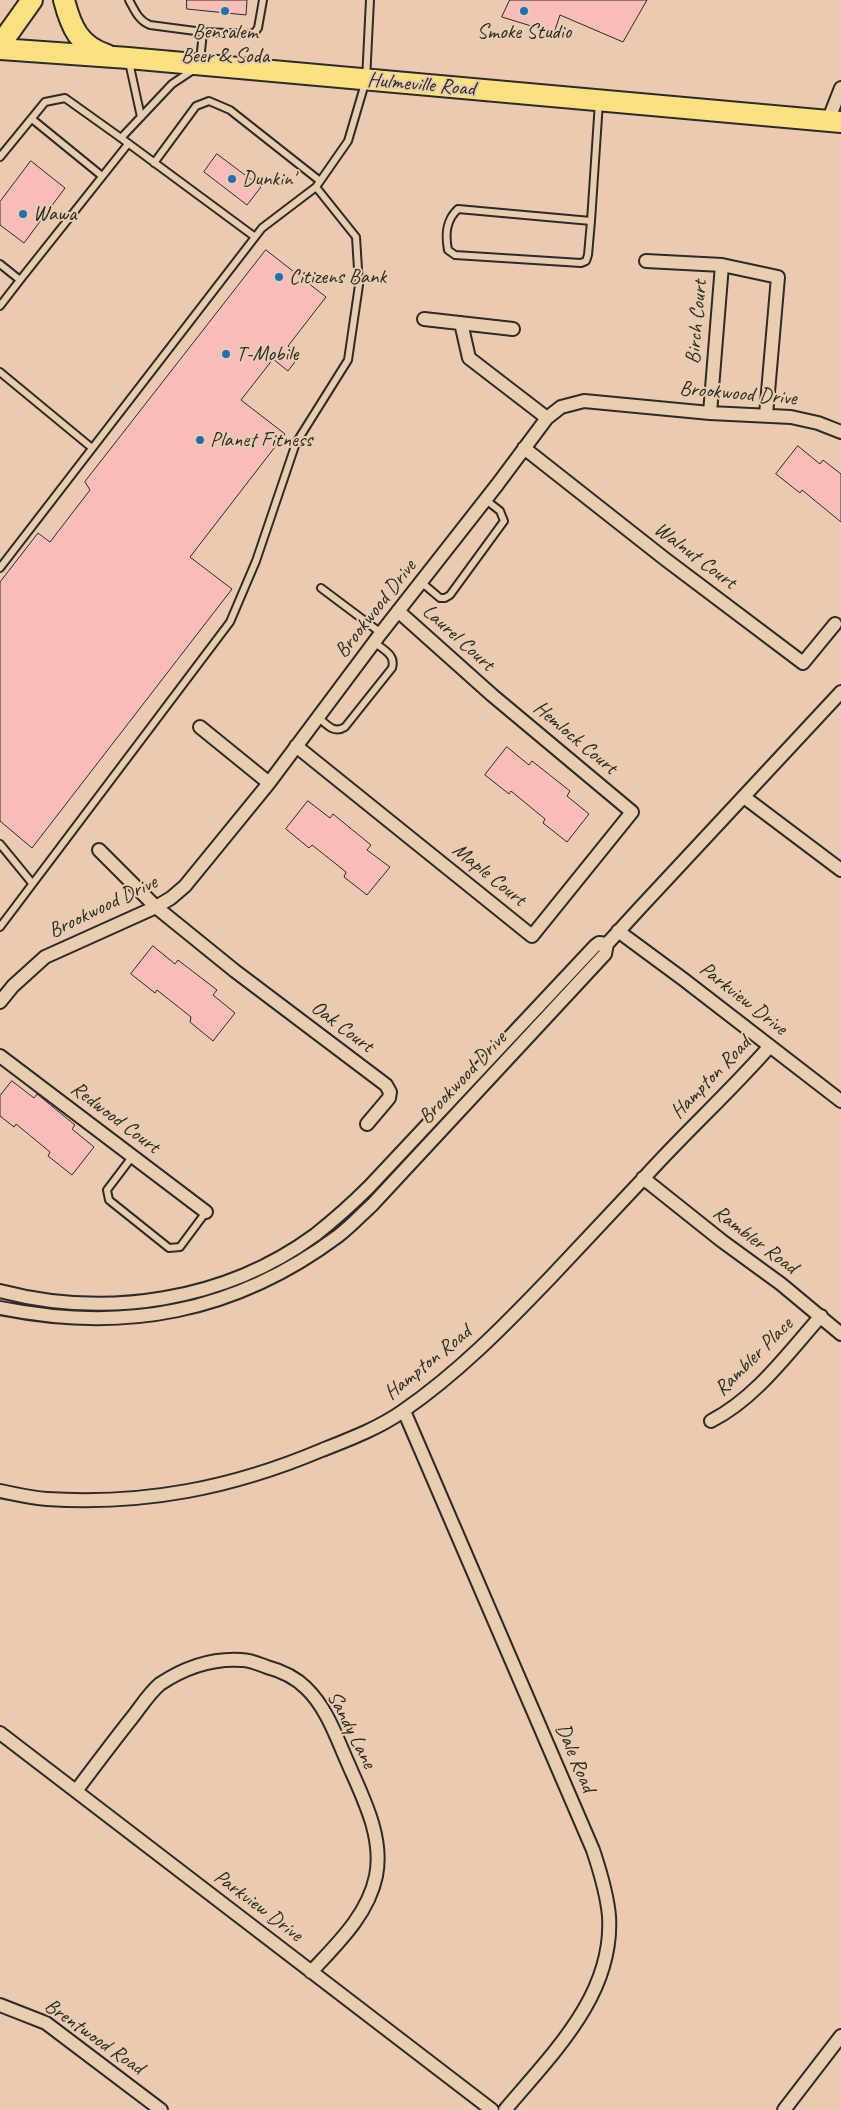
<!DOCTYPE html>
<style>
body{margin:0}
canvas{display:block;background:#ebcab1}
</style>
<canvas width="841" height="2110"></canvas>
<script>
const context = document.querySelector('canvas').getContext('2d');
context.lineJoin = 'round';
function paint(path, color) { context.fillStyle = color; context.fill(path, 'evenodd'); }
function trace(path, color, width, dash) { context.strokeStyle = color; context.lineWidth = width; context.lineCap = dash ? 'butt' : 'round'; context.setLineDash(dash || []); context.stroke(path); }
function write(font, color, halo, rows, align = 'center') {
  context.font = font + ' Caveat,sans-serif'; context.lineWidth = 4; context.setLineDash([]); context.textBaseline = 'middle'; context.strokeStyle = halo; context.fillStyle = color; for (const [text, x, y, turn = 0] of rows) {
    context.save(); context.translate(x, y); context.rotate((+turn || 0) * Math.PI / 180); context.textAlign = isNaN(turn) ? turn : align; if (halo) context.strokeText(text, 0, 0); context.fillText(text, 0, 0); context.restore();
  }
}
const building = new Path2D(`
 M187,0H247L246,15L187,9Z
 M510,0H647L623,42L560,15L554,33L502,17Z
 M217,154L261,187L247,205L204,172Z
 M31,161L65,188L24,243L0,225V202Z
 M266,250L326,297L288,346L300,355L288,371L273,359L241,400L285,434L190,557L232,589L32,848L0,821V582L38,533L50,542L90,490L85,482Z
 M798,446L820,464L823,460L841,474V522L802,490L800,493L776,474Z
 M507,747L529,765L532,761L570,791L567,796L589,814L567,842L543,823L545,819L511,791L509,794L485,775Z
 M308,801L330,818L333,814L371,845L367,850L390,867L367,895L344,877L346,872L312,845L309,848L286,829Z
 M153,946L175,964L178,960L217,990L213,995L235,1013L213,1041L190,1022L191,1017L157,990L155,993L131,974Z
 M12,1081L34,1098L37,1094L75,1125L72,1129L94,1147L72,1175L48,1156L50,1152L16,1124L14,1127L0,1116V1096Z`);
const service = new Path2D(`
 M129,0C135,11 139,21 150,25L203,32L251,34L255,32L258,28L263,0
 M200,61L203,32
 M129,62L141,117
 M193,70L172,84L121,138L255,237
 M32,119L102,176
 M0,157L45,102L65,98L121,138
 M154,163L196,106L209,101L230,110L320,181
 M591,221L588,255L586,261L581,263L455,255L448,250C445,234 446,220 458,209L591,221L599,102
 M0,264L20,280L0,306
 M20,280L128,144
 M0,372L92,448
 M0,568L262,228L316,187
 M421,582L440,598H445L450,595L504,521L500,511L486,500
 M321,588L381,633
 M318,717C327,725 334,734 345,727L392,668C396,655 384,650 374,642
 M0,844L32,883
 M0,927L230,622L256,561L296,443L348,360L359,285L356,237L316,187L348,141L366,80L370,0
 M132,1157L107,1190L109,1200L169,1248L180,1247L206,1212`);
const minor = new Path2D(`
 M828,121L841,88
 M646,261L722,265L778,277L766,415
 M424,319L513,329
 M461,323L469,358L547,418
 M710,413L722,265
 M524,448L665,559L803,663L835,624
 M200,727L269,783
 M296,746L532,936L632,812L492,695L398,611
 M744,797L841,870
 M99,850L156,907L235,971L386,1085L390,1092L389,1098L367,1124
 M618,931L683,979L841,1101
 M0,1002L13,986L45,957L156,907L171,898L185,886L269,783L381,633L497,485L547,418L561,407L584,401L710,413L791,417L818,423L841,432
 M0,1056L206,1212
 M643,1178L722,1241L781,1284L841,1334
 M0,1291C107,1319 225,1301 315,1235C334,1220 352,1204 369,1187L595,946L599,943L607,944
 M0,1308C124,1333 235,1313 338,1236C350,1227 361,1215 372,1205L605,954L607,944L639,909L841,692
 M404,1411L593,1850C600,1871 607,1893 609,1916C614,1995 552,2054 505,2110
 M711,1421C756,1398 788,1353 821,1316
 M0,1491C15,1494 31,1498 47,1499C145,1505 232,1488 322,1450C350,1439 379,1428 403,1411C458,1373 504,1326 550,1278C581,1245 612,1212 643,1179C684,1133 730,1092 770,1046
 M0,1733L492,2110
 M76,1791C94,1767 112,1743 131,1719C140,1708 149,1693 160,1684C184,1668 212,1658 242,1660C250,1660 259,1664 267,1667C282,1671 295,1677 306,1688C326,1707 336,1736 347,1761C362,1796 384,1836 376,1876C368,1915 337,1944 311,1972
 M0,2005L46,2023L161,2110
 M784,2110L841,2036`);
const primary = new Path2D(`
 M64,0C71,27 79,46 107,55
 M0,45L32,0
 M0,49L128,58L841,122`);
const markers = [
 [225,11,5,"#1f6fb2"],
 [524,11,5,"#1f6fb2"],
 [232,179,5,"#1f6fb2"],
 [23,214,5,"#1f6fb2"],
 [279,277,5,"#1f6fb2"],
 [226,354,5,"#1f6fb2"],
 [200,440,5,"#1f6fb2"]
];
const poiNames = [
 ["Bensalem",225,32,"center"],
 ["Beer & Soda",225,56,"center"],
 ["Smoke Studio",524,32,"center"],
 ["Dunkin'",242,179],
 ["Wawa",33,214],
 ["Citizens Bank",289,277],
 ["T-Mobile",236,354],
 ["Planet Fitness",210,440]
];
const streetNames = [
 ["Hulmeville Road",421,85,5],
 ["Birch Court",697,322,-85],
 ["Brookwood Drive",738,394,5],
 ["Walnut Court",695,556,37],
 ["Brookwood Drive",376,609,-52],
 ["Laurel Court",458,638,42],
 ["Hemlock Court",575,738,40],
 ["Maple Court",489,875,39],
 ["Brookwood Drive",103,907,-26],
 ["Parkview Drive",743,999,38],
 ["Oak Court",342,1027,37],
 ["Brookwood Drive",463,1078,-47],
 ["Hampton Road",711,1078,-46],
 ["Redwood Court",115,1118,37],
 ["Rambler Road",755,1240,37],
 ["Rambler Place",754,1357,-45],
 ["Hampton Road",428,1363,-39],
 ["Sandy Lane",351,1730,63],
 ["Dale Road",575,1758,67],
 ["Parkview Drive",258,1906,37],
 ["Brentwood Road",94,2037,35]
];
paint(building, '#f8bcb9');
trace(building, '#2b2b2b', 1);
trace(service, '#2b2b2b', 10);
trace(minor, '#2b2b2b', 16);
trace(primary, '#2b2b2b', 24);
trace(service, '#e8ceaf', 6);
trace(minor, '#e8ceaf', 12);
trace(primary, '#fde080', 20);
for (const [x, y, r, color] of markers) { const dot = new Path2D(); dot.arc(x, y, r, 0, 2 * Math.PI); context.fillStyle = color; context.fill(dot); trace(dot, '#e8ceaf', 2); }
write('21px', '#2b2b2b', '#e8ceaf', poiNames, 'left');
write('21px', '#2b2b2b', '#e8ceaf', streetNames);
</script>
